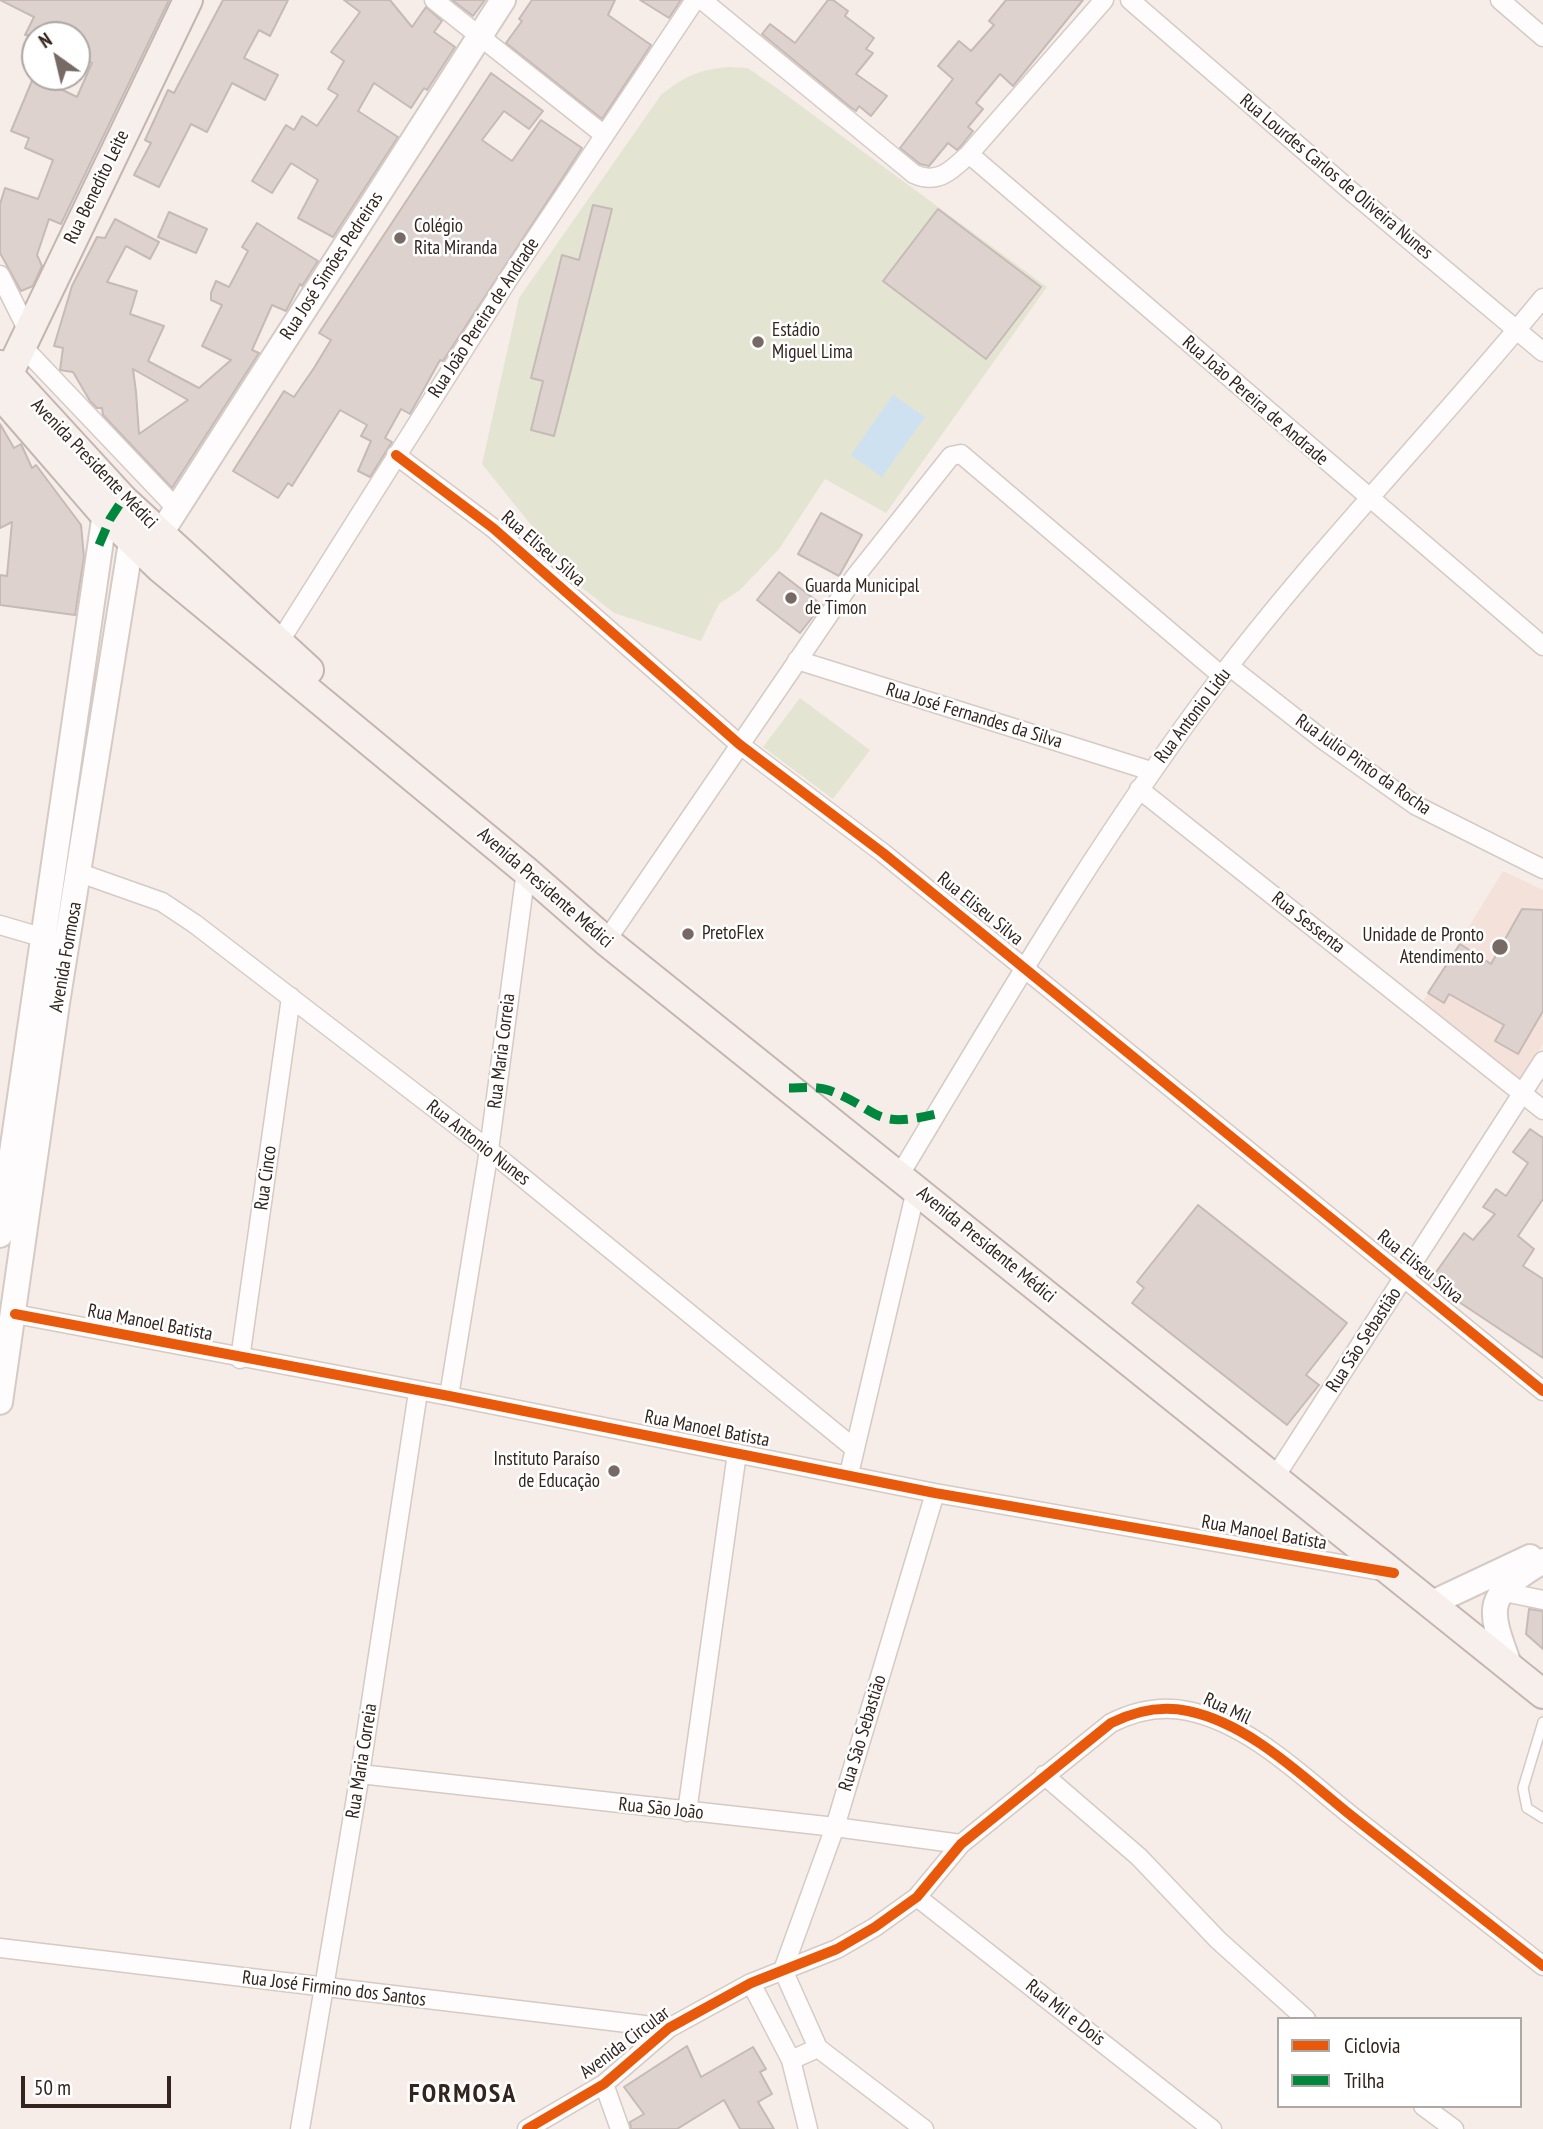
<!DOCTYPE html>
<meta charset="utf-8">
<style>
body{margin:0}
#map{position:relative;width:1543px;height:2129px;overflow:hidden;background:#f6ede9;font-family:"PT Sans Narrow",sans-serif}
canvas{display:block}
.legend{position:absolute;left:1277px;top:2017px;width:245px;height:91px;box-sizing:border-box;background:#fff;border:2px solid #ada7a5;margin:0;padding:9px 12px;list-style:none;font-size:21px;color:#33241e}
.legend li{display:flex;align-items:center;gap:14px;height:35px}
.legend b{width:35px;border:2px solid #ada7a5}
.north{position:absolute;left:21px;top:21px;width:70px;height:70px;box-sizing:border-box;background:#fff;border:2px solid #ada7a5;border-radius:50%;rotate:326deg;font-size:19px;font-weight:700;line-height:28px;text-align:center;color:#33241e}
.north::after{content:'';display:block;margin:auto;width:24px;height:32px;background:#776a65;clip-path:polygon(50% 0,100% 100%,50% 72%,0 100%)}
.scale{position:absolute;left:21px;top:2076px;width:150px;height:32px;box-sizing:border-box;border:4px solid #33241e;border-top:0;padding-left:9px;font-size:21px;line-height:24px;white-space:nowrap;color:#33241e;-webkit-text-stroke:5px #fff;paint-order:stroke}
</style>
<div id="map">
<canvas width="1543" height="2129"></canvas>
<ul class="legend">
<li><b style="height:9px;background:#e8590c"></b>Ciclovia</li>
<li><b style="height:9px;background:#00873e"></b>Trilha</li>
</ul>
<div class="north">N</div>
<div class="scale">50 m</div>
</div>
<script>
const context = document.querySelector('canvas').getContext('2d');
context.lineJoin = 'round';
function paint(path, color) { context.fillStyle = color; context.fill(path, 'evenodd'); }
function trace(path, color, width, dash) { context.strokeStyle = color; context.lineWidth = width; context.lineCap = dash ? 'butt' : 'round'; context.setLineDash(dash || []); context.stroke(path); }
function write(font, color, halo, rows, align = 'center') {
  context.font = font + ' "PT Sans Narrow",sans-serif'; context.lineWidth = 5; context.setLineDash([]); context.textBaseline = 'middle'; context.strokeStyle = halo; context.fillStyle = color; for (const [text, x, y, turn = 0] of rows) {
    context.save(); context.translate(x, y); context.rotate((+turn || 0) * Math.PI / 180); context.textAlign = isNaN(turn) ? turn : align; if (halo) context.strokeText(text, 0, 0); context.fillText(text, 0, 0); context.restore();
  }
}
const medical = new Path2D(`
 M1503,871L1543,890V1044L1521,1080L1422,1003Z`);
const green = new Path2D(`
 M729,67L748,68L778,89L1047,287L886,513L825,479L779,549L740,590L719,604L701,641L614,613L581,587L482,464L519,298L661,95C683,77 700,69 729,67Z
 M800,698L870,750L833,799L763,747Z`);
const water = new Path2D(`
 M893,395L925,417L882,477L851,455Z`);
const building = new Path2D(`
 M0,0H169L61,224L49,219L37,255L42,266L33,286L21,291L0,253V204L5,188L38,199L53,160L25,148L29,138L11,131L34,76L77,97L92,63L77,56V35H25L34,17Z
 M223,0H288L270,36L259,30L244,58L278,75L265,100L232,83L207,132L191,124L159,187L134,175L151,143L145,140L168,90L174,93Z
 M344,0H390L412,27L426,7L442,21L434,32L455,47L427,90L424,88L411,108L374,83L358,111L398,137L333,237L298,218L318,180L291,163L272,193L252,181L286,125L294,130L302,116L317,126L338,95L328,89L344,61L331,52L360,12Z
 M452,0H485L473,16Z
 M532,0H615L608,15L651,45L602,119L506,43L522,21L519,19Z
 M640,0H681L669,18Z
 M828,0H833L848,11L845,16L874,38L866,49L873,53L856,74L887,96L871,116L859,106L856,111L849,106L762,34L770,24L795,43Z
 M1006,0H1083L1013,86L1000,74L976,103L983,109L968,127L973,131L961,146L957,150L948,143L929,166L920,164L900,148L953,79L938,66L959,41L971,51L994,25L989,21Z
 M491,73L543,111L529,129L504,111L482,140L512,161L541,120L582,148L443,361L440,360L410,414L401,409L385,438L392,442L370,477L358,471L371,441L361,436L367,425L340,410L292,486L288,483L278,498L233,471L284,391L294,397L314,368L331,340L319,333Z
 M593,205L612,209L554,436L531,430L543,381L531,378L562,255L579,260Z
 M938,209L1041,287L986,359L883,281Z
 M169,212L207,229L196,253L158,237Z
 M115,219L159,242L150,259L126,246L107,282L137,291L130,314L164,326L148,361L199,388L231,360L202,346L222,305L211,300V293L216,281L229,287L248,251L242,247L257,223L318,261L302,286L300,284L286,311L272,305L252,350L259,353L172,488L103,415L102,408H97L90,401L73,372L60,370L63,348L54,346L72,286L97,237L105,238ZM133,369L188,400L139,434L136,392Z
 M0,424L14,448L21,444L32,468L36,465L81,525L84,557L75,615L0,605V575L7,576L12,522L0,528Z
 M821,513L862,535L839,576L798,554Z
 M779,572L822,605L800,633L757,600Z
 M1522,909L1543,910V1011L1518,1054L1495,1041L1504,1025L1449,994L1444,1003L1428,993L1460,944L1491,964Z
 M1530,1129L1543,1138V1199L1518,1236L1534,1249L1523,1266L1543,1279V1358L1429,1282L1464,1233L1473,1240L1495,1214L1483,1207L1496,1189L1506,1196L1528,1163L1513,1152Z
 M1198,1205L1347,1323L1306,1375L1319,1385L1287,1425L1132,1303L1144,1288L1137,1282Z
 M1529,1609L1543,1611V1649L1526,1634Z
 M687,2046L701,2077L753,2047L766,2069L760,2072L772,2094L758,2102L774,2129H740L724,2100L677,2129H631L630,2122L644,2114L624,2087Z`);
const lane = new Path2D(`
 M1543,1722L1523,1788L1527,1808L1543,1818`);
const street = new Path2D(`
 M434,0L603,134
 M702,0L914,174C938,185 952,170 969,154L1104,0
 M1130,0L1352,192L1543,352
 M1500,0L1543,37
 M969,154L1543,646
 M0,275L28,331
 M22,346L176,508
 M396,455L493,528L739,744L883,853L1543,1391
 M280,641L509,278L695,0
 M797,660L1151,771
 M1229,666L1322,739L1415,805L1543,869
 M1139,789L1543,1110
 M80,873L162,902L195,924L489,1150L854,1448
 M0,925L41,937
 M606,941L854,578L951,456L961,454L1222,676
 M899,1176C1002,1005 1102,833 1223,674C1323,543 1439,425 1543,298
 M15,1314L449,1396L935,1493L1387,1572
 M240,1359L291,997
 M449,1396L489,1150L526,871
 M849,1474L916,1190
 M1275,1477L1543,1061
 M1504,1592L1543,1600
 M360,1774L835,1827L961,1844
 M1044,1775L1139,1857L1218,1940L1306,2019
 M687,1812L737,1453
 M917,1897L1212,2129
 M0,1948L669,2028
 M783,1970L835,1827L935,1493
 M783,1970L818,2048
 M751,1983L791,2060L808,2129
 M791,2060L818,2048L924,2129
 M604,2084L620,2129
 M1423,2106L1454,2129
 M300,2129L360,1774L418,1392
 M527,2129L604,2084L669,2028L751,1983L837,1949L875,1927L917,1897L961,1844L1111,1723C1135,1711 1160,1705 1188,1711C1251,1724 1305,1779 1353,1817C1417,1867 1480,1917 1543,1966`);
const secondary = new Path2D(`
 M161,533L503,0
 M0,1235L107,499
 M0,1402L57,1003L134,524
 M1430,1604L1530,1557
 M1510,1667C1488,1607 1483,1597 1543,1561`);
const primary = new Path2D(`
 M0,365L123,499L309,670
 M8,375L188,0
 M0,394L105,515L160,568L526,871L606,941L1543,1694`);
const quiet = new Path2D(`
 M99,545L110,519L123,499
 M789,1088C801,1088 817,1086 828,1090C881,1109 870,1130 936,1114`);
const cycleway = new Path2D(`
 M396,455L493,528L739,744L883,853L1543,1391
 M15,1314L449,1396L935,1493L1394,1573
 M527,2129L604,2084L669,2028L751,1983L837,1949L875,1927L917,1897L961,1844L1111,1723C1135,1711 1160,1705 1188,1711C1251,1724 1305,1779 1353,1817C1417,1867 1480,1917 1543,1966`);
const markers = [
 [400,238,7,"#776a65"],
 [758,342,7,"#776a65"],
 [791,598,7,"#776a65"],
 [688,934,7,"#776a65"],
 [1500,947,9,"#776a65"],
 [614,1471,7,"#776a65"]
];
const streetNames = [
 ["Rua Lourdes Carlos de Oliveira Nunes",1336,177,40],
 ["Rua Benedito Leite",97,187,-64],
 ["Rua José Simões Pedreiras",332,266,-57],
 ["Rua João Pereira de Andrade",484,318,-57],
 ["Rua João Pereira de Andrade",1255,401,41],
 ["Avenida Presidente Médici",94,464,46],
 ["Rua Eliseu Silva",543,549,41],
 ["Rua José Fernandes da Silva",974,716,17],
 ["Rua Antonio Lidu",1193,716,-53],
 ["Rua Julio Pinto da Rocha",1363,765,35],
 ["Avenida Presidente Médici",545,888,41],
 ["Rua Eliseu Silva",980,909,39],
 ["Rua Sessenta",1308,923,38],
 ["Avenida Formosa",66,957,-80],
 ["Rua Maria Correia",502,1051,-83],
 ["Rua Antonio Nunes",478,1143,38],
 ["Rua Cinco",266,1178,-82],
 ["Avenida Presidente Médici",986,1245,39],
 ["Rua Eliseu Silva",1420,1267,39],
 ["Rua Manoel Batista",150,1323,11],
 ["Rua São Sebastião",1364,1340,-57],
 ["Rua Manoel Batista",707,1429,11],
 ["Rua Manoel Batista",1264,1533,10],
 ["Rua Mil",1227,1709,25],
 ["Rua São Sebastião",863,1733,-73],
 ["Rua Maria Correia",362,1761,-81],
 ["Rua São João",661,1809,6],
 ["Rua José Firmino dos Santos",334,1989,7],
 ["Rua Mil e Dois",1065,2013,38],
 ["Avenida Circular",625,2043,-37]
];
const poiNames = [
 ["Colégio",414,227],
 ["Rita Miranda",414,249],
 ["Estádio",772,331],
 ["Miguel Lima",772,353],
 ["Guarda Municipal",805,587],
 ["de Timon",805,609],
 ["PretoFlex",702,934],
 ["Unidade de Pronto",1484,936,"right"],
 ["Atendimento",1484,958,"right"],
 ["Instituto Paraíso",600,1460,"right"],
 ["de Educação",600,1482,"right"]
];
const districtNames = [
 ["FORMOSA",463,2095]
];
paint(medical, '#f3e1da');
paint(green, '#e3e5d2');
paint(water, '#cde1f1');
paint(building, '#ded2ce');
trace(building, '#c6bab7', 2);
trace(lane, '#d5cac4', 12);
trace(street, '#d5cac4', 21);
trace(secondary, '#d5cac4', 28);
trace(primary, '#c4b5b1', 32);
trace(lane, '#fefcfc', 9);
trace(street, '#fefcfc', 18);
trace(secondary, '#fefcfc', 24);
trace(primary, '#f6efec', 28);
trace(quiet, '#00873e', 9, [18, 9]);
trace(cycleway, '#e8590c', 10);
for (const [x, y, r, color] of markers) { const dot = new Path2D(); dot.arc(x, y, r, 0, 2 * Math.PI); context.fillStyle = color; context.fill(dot); trace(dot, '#fff', 2.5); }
write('19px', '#33241e', '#fff', streetNames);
write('19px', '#33241e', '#fff', poiNames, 'left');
context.letterSpacing = '2px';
write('bold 26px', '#33241e', '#fff', districtNames);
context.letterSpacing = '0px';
</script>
